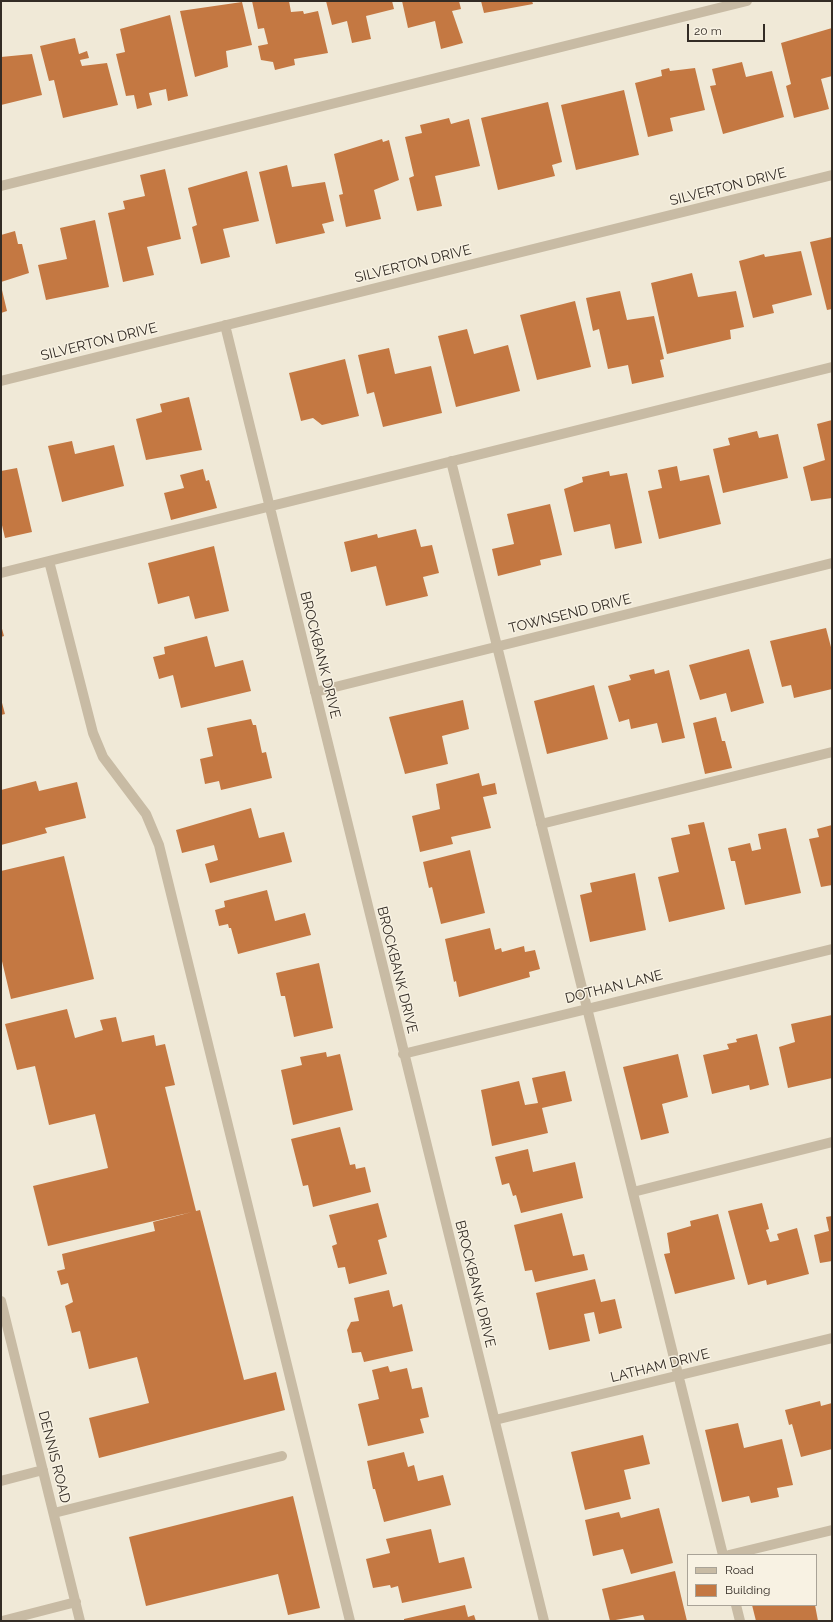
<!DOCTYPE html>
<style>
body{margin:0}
#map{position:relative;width:833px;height:1622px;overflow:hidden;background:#f0e9d7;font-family:Raleway,sans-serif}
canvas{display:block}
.frame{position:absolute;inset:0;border:2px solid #332c25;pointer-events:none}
.legend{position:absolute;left:687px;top:1554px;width:130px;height:52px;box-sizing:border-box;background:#f8f2e3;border:1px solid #a9a397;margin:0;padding:5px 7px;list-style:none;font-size:12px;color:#332c25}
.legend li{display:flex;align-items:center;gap:8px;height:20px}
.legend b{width:20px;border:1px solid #a9a397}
.scale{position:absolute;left:687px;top:24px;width:78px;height:18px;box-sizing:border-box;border:2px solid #332c25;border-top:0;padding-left:5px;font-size:12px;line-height:14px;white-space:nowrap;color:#332c25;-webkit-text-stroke:3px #f8f2e3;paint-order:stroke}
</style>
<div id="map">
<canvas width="833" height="1622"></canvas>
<div class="frame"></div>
<ul class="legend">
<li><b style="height:5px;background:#c8bba4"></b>Road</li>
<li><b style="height:11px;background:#c47842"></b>Building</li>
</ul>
<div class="scale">20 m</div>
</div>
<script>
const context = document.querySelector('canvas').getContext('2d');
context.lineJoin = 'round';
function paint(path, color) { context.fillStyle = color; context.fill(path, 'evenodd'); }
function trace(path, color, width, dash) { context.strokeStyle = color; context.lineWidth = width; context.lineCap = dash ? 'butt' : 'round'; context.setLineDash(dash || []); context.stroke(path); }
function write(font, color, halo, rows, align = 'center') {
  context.font = font + ' Raleway,sans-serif'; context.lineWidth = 3; context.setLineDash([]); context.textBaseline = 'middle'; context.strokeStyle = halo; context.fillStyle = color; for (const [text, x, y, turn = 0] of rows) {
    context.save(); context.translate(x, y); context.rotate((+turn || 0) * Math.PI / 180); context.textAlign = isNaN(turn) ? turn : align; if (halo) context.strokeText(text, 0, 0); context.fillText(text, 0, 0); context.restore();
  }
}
const building = new Path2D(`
 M252,1H289L291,12L303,11L304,14L318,11L328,53L294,59L295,65L275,70L273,62L261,60L258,46L268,44L264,28L258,29Z
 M326,1H392L394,9L366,16L371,39L352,43L347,21L332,25Z
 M402,1H459L461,9L452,11L463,43L441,49L435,21L408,28Z
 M481,1H532L533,4L484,13Z
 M242,2L252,45L226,51L228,67L195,77L180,11Z
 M170,15L188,96L168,101L166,89L149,93L152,105L137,109L134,95L126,96L116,54L125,52L120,29Z
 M832,28V76L821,79L829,109L794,118L786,86L791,84L781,43Z
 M75,38L79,54L87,51L89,58L80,60L82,66L107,63L118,105L63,118L54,80L49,81L40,46Z
 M32,54L42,95L1,105V57Z
 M742,62L746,77L772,71L784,117L723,134L710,86L716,85L712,69Z
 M669,68L670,71L695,68L705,110L670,118L673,131L648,137L635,83L662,76L661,70Z
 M624,90L639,155L576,170L561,105Z
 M548,102L562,162L552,165L555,176L498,190L481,118Z
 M449,118L451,124L469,119L480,166L435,176L442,206L417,211L409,178L414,176L405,137L422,133L420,125Z
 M382,139L383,142L389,140L399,180L374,190L381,219L346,227L339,195L343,194L334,154Z
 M287,165L292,187L325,182L334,221L322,224L325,233L276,244L259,172Z
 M165,169L181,239L147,247L154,275L123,282L108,213L125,209L123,201L145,196L140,175Z
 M247,171L259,221L223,229L230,257L201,264L192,227L197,225L188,188Z
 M95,220L109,287L46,300L38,265L67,259L60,228Z
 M15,231L18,244H22L29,273L1,282V235Z
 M832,237V309L827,310L810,242Z
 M801,251L812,295L772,305L774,313L753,318L739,261L764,254L765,257Z
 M692,273L698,297L736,291L744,327L730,330L731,339L667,354L651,283Z
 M2,290L7,311L1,313V291Z
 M620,291L627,320L654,316L664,359L660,360L664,377L632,384L628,365L608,369L599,329L593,331L586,298Z
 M575,301L591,367L537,380L520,315Z
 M467,329L474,354L508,345L520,391L456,407L438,336Z
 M389,348L395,374L431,366L442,413L383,427L374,392L367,394L358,355Z
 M345,359L359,416L322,425L313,418L301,421L289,373Z
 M189,397L202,450L146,460L136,419L162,412L160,404Z
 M832,420V498L811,501L803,467L825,460L817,424Z
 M757,431L759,438L778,434L788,478L723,493L713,449L730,445L728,438Z
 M72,441L75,454L114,445L124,486L62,502L48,446Z
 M677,466L680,481L709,475L721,524L659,539L648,491L662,488L658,470Z
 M17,468L32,532L5,538L1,521V471Z
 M203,469L206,481L209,480L217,508L171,520L164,493L184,488L180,475Z
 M609,471L610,476L627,473L642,543L615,549L610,524L574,532L564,489L583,482L582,477Z
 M550,504L562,555L540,560L541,565L498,576L492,549L514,544L507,514Z
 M416,529L421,547L432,545L439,573L423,577L428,596L386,606L376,566L351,572L344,542L377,534L378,538Z
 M214,546L229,611L195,619L189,596L158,604L148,563Z
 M1,625L4,636L1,637Z
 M826,628L832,651V689L794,698L791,685L782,687L770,641Z
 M207,636L215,667L243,660L251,691L181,708L173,675L159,679L153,657L165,654L164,647Z
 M749,649L764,703L731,712L726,693L700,700L689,665Z
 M654,669L655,674L669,670L685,738L662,743L657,723L631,729L629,719L619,722L608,686L631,680L629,675Z
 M594,685L608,739L547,754L534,701Z
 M1,699L5,714L1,715Z
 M463,700L469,729L442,736L448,764L405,774L389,717Z
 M716,717L722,741H725L732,768L705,774L693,723Z
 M251,719L253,725H256L262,753L266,752L272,778L221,790L219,781L205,784L200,759L213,756L207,728Z
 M479,773L482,786L495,783L497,794L483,797L491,828L451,837L453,844L420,852L412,816L440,809L436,784Z
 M36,781L39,791L77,782L86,818L45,828L47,833L1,845V790Z
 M251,808L259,838L284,832L292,862L210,883L205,864L218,860L214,845L182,853L176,830Z
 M704,822L725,909L669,922L658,877L679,872L671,838L690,834L688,825Z
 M832,825V885L821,887L809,839L819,837L817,829Z
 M786,828L801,893L745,905L735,861H731L728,848L750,843L752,851L761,849L758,834Z
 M470,850L485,913L441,924L432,887L429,888L423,862Z
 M64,856L94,979L11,999L1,957V871Z
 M635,873L646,930L590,942L580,895L592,892L590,883Z
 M267,890L275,921L305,913L311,935L238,954L231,928H229L228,924L219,926L215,910L225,907L224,901Z
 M490,928L495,950L501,948L502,952L524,946L525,952L535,950L540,969L529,972L530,977L459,997L456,981L454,982L445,939Z
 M319,963L333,1028L294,1037L285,996H281L276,973Z
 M67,1009L75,1038L103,1030L100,1020L116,1017L122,1042L154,1035L156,1046L165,1044L175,1085L165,1087L196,1211L200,1210L244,1380L276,1372L285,1410L99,1458L89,1418L149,1403L137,1357L89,1369L80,1331L72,1333L65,1306L73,1302L68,1283L61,1285L57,1271L65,1269L62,1254L155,1231L153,1222L192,1212L48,1246L33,1186L108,1168L95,1114L49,1125L35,1066L17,1070L5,1024Z
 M832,1015V1078L788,1088L779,1047L795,1042L791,1024Z
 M757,1034L769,1085L750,1090L749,1085L712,1094L703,1055L729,1049L727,1044L737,1042L736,1039Z
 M326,1052L327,1057L340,1054L353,1110L293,1125L281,1070L302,1065L300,1057Z
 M678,1054L688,1097L662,1104L669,1133L641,1140L623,1067Z
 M565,1071L572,1101L542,1108L548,1133L492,1146L481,1090L519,1081L525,1105L538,1103L532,1078Z
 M340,1127L350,1165L355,1164L356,1169L365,1167L371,1192L313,1207L308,1185L303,1186L291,1139Z
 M528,1149L533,1172L575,1162L583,1198L521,1213L516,1195L513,1196L509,1183L502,1185L495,1157Z
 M378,1203L387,1237L378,1240L387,1274L349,1284L345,1267L338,1268L332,1246L337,1244L329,1215Z
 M762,1203L769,1229L766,1230L770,1242L779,1240L777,1234L797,1228L809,1274L767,1285L766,1280L748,1285L728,1211Z
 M562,1213L573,1256L584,1254L588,1270L535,1282L532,1270L525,1271L514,1225Z
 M718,1214L735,1279L675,1294L664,1254L670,1253L667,1233L691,1226L690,1221Z
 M832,1216V1261L820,1263L814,1235L829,1231L826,1217Z
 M595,1279L601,1302L615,1299L622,1328L599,1334L594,1312L584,1314L590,1341L549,1350L536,1293Z
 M389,1290L393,1307L402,1304L413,1351L364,1362L361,1352L352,1353L347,1330L351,1322L359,1321L354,1298Z
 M388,1366L390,1372L407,1368L412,1389L422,1387L429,1417L420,1419L424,1433L368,1446L358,1404L379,1399L372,1370Z
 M820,1401L821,1406L832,1403V1449L801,1457L792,1424L789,1425L785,1410Z
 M738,1423L744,1448L782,1439L793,1485L777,1488L779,1497L751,1503L749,1496L722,1502L705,1430Z
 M643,1435L650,1464L624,1470L631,1499L585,1510L571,1452Z
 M404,1452L408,1467L414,1465L418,1481L443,1475L451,1505L384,1522L375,1489H373L367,1461Z
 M293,1496L320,1608L288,1615L278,1574L146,1606L129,1537Z
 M659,1508L673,1563L631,1574L623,1549L593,1556L585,1520L619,1512L621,1518Z
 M431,1529L439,1563L464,1557L472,1588L402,1603L398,1586L391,1588L390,1585L373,1588L366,1559L390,1553L386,1539Z
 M675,1571L687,1621H645L643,1615L610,1621L602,1589Z
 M465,1605L468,1617L474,1615L476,1621H404V1619Z
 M752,1605H815L818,1621H756Z`);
const minor = new Path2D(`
 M1,186L747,1
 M225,325L544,1621
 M1,381L832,175
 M451,461L723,1555
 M49,561L93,733L103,757L146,814L159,845L350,1621
 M1,573L832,367
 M315,692L832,563
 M541,824L832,752
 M403,1054L832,949
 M633,1192L832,1142
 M1,1301L80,1621
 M495,1420L832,1338
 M1,1481L43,1470
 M54,1513L282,1456
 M729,1555L832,1530
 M736,1605L740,1621
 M2,1621L76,1602`);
const streetNames = [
 ["SILVERTON DRIVE",728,187,-14],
 ["SILVERTON DRIVE",413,264,-14],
 ["SILVERTON DRIVE",99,342,-14],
 ["TOWNSEND DRIVE",570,614,-14],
 ["BROCKBANK DRIVE",320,655,76],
 ["BROCKBANK DRIVE",397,970,76],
 ["DOTHAN LANE",614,987,-14],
 ["BROCKBANK DRIVE",475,1284,76],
 ["LATHAM DRIVE",660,1366,-14],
 ["DENNIS ROAD",54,1457,76]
];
paint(building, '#c47842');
trace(minor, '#c8bba4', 10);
write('14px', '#332c25', '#f8f2e3', streetNames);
</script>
